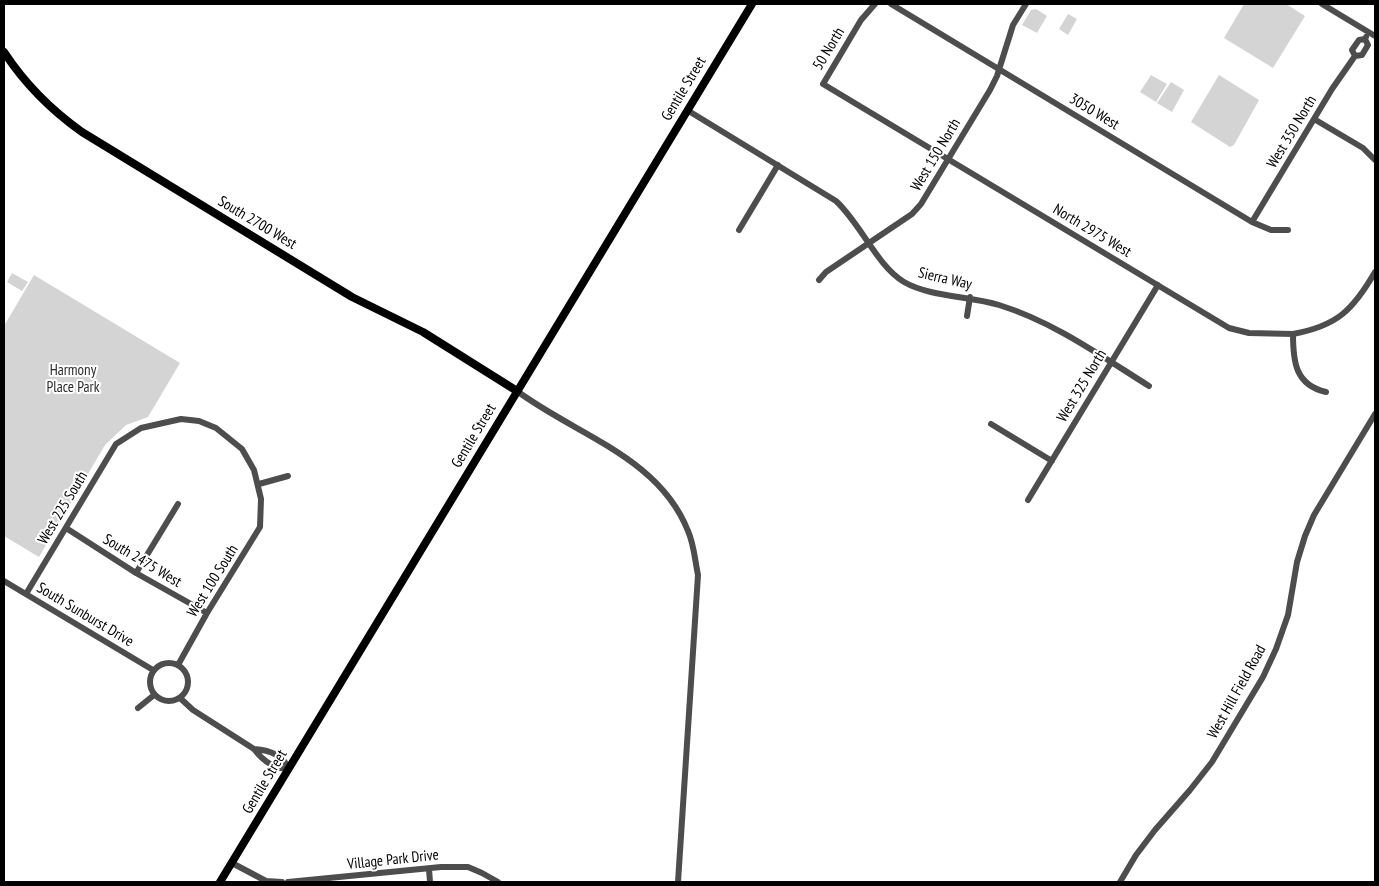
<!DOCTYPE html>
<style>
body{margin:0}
#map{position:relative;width:1379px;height:886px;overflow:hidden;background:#fff;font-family:"PT Sans Narrow",sans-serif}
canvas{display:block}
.frame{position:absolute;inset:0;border:5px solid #000;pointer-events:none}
</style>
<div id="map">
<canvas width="1379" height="886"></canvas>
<div class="frame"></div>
</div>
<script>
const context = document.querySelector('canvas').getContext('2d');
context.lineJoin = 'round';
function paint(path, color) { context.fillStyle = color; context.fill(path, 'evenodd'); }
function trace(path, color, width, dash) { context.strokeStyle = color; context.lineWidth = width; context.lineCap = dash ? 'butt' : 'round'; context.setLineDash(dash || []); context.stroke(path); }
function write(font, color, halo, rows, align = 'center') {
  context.font = font + ' "PT Sans Narrow",sans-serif'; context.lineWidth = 4; context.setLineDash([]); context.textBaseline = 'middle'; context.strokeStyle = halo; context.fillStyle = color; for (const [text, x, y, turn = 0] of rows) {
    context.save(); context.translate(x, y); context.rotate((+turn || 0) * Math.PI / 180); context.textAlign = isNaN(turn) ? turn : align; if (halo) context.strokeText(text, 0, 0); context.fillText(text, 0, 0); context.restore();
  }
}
const green = new Path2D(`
 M1244,4H1286L1305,16L1273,68L1224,38Z
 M1036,9L1047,16L1037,33L1022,25L1031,10Z
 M1068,14L1077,19L1068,35L1059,29Z
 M1151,75L1167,84L1156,102L1140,92Z
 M1219,75L1259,100L1234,145L1230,147L1191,122Z
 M1171,82L1184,90L1172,112L1157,103Z
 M12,273L28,282L22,291L7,282Z
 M34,275L180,363L148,417L126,425L105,445L39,557L4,536V326Z`);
const minor = new Path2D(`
 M875,4L861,20L823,84L1229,328L1249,333L1293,334C1293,361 1295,385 1326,392
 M891,4L1252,222L1271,230H1288
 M1322,4L1375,36
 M1355,56L1352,50L1359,40L1365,39L1366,37
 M687,110L836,201C861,224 877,266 904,282C930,297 970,296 999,305C1054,322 1101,356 1149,386
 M1314,119L1363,148L1375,160
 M1252,222L1332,89L1355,56L1362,55L1368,45L1365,39
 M739,230L778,165
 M819,280L826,272L912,214L921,204L990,90L997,76L1013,25L1026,4
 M967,316L970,297
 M1293,334C1337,326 1353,310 1375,272
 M517,391C576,435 659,457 688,531C694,544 695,561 698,575L678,882
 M991,424L1052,461
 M259,484L288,476
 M1028,500L1158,285
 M66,528L136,573L207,613
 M136,573L178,504
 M4,581L153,670
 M26,594L116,444L141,428L181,419L199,421L216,428L242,449L254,470L261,499L260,527L207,613L178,665
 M150 682a19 19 0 1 1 38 0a19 19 0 1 1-38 0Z
 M180,698L193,710L254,749C263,761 274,769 289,769C283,755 269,750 254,749
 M138,708L154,695
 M232,863L266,881L282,882
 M429,869L430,882
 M288,882L441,867H468L482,873L498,882
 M1120,882L1136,855L1155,830L1190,790L1212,762L1263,677L1276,649L1288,615L1297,562L1305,536L1314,515L1375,414`);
const major = new Path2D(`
 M4,52C25,84 51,110 82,132L352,297L423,332L517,391
 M220,882L752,4`);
const streetNames = [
 ["50 North",829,49,-59],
 ["Gentile Street",684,89,-59],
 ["3050 West",1094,112,31],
 ["West 350 North",1292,132,-59],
 ["West 150 North",936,155,-59],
 ["South 2700 West",257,223,31],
 ["North 2975 West",1092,231,31],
 ["Sierra Way",945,279,13],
 ["West 325 North",1082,386,-59],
 ["Gentile Street",474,436,-59],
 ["West 225 South",63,508,-59],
 ["South 2475 West",142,561,31],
 ["West 100 South",213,581,-58],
 ["South Sunburst Drive",85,615,31],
 ["West Hill Field Road",1237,692,-61],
 ["Gentile Street",265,782,-59],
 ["Village Park Drive",393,860,-6]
];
const parkNames = [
 ["Harmony",73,371],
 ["Place Park",73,388]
];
paint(green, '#d4d4d4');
trace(minor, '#4d4d4d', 6);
trace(major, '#000', 8);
write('15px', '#000', '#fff', streetNames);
write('15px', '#2b2b2b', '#fff', parkNames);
</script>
